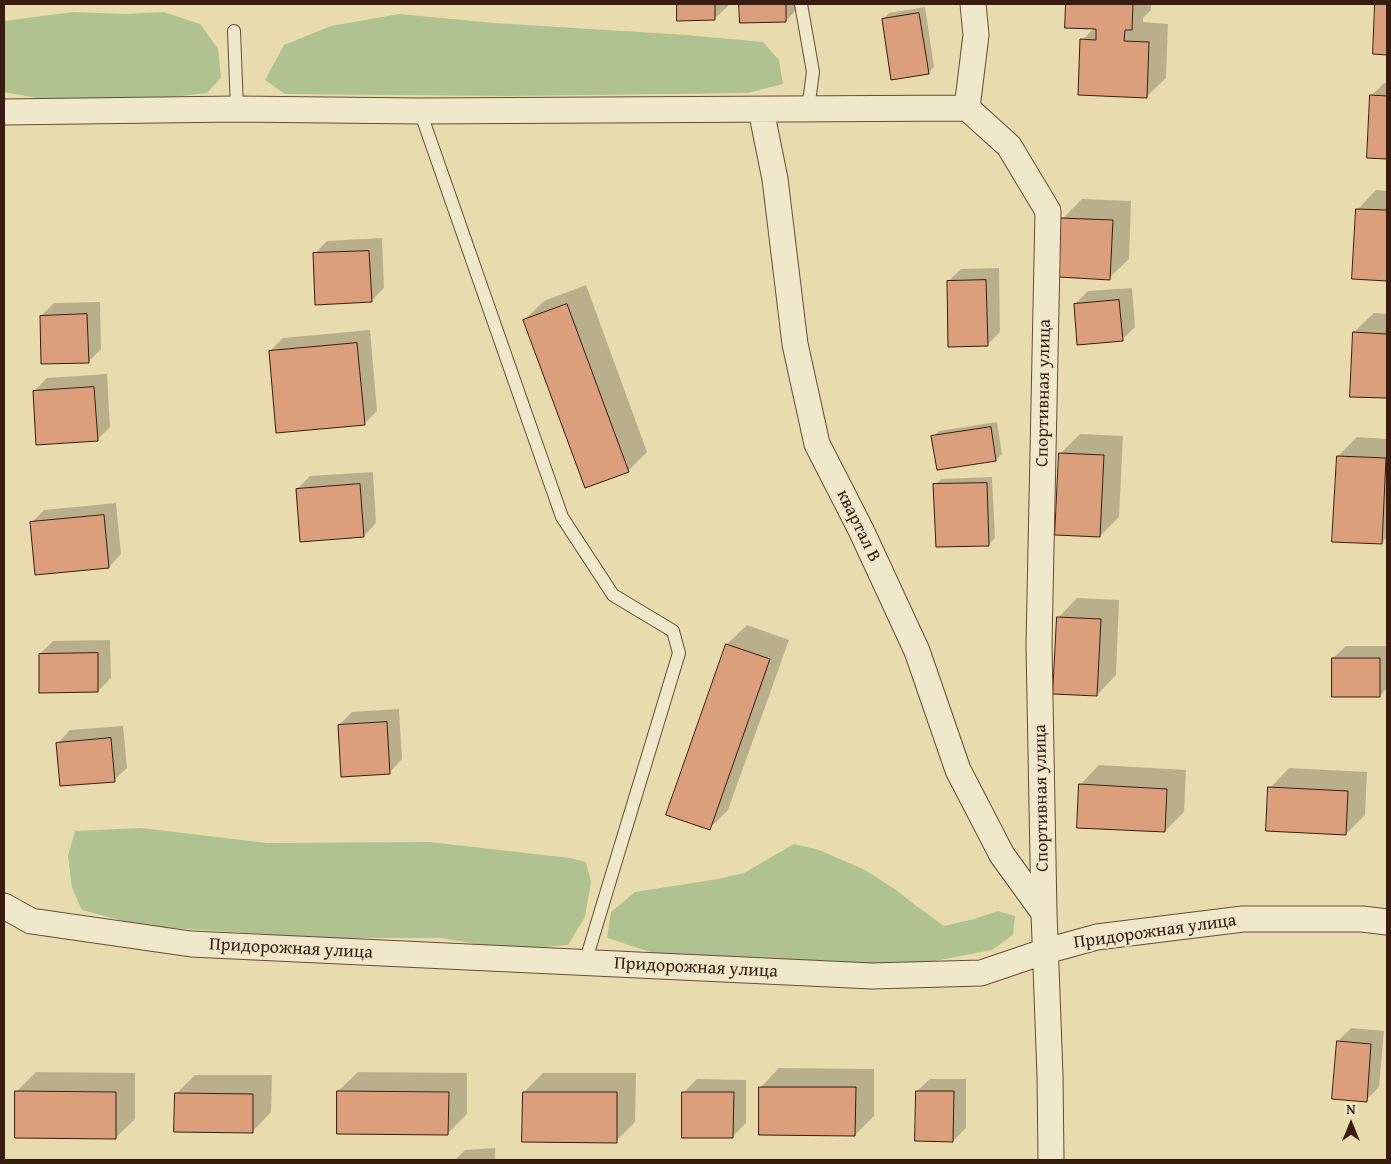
<!DOCTYPE html>
<meta charset="utf-8">
<style>
body{margin:0}
#map{position:relative;width:1391px;height:1164px;overflow:hidden;background:#e8dcae;font-family:"Gentium Book Plus",serif}
canvas{display:block}
.frame{position:absolute;inset:0;border:5px solid #381c0f;pointer-events:none}
.north{position:absolute;left:1326px;top:1099px;width:50px;height:50px;-webkit-text-stroke:4px #f0e8ca;paint-order:stroke;rotate:0deg;font-size:14px;font-weight:700;line-height:20px;text-align:center;color:#381c0f}
.north::after{content:'';display:block;margin:auto;width:18px;height:22px;background:#381c0f;clip-path:polygon(50% 0,100% 100%,50% 72%,0 100%)}
</style>
<div id="map">
<canvas width="1391" height="1164"></canvas>
<div class="frame"></div>
<div class="north">N</div>
</div>
<script>
const context = document.querySelector('canvas').getContext('2d');
context.lineJoin = 'round';
function paint(path, color) { context.fillStyle = color; context.fill(path, 'evenodd'); }
function trace(path, color, width, dash) { context.strokeStyle = color; context.lineWidth = width; context.lineCap = dash ? 'butt' : 'round'; context.setLineDash(dash || []); context.stroke(path); }
function write(font, color, halo, rows, align = 'center') {
  context.font = font + ' "Gentium Book Plus",serif'; context.lineWidth = 4; context.setLineDash([]); context.textBaseline = 'middle'; context.strokeStyle = halo; context.fillStyle = color; for (const [text, x, y, turn = 0] of rows) {
    context.save(); context.translate(x, y); context.rotate((+turn || 0) * Math.PI / 180); context.textAlign = isNaN(turn) ? turn : align; if (halo) context.strokeText(text, 0, 0); context.fillText(text, 0, 0); context.restore();
  }
}
const green = new Path2D(`
 M73,12L126,14L163,12L200,24L218,49L221,78L207,93L181,96L131,99L37,98L4,92V21Z
 M399,14L494,23L687,35L763,42L779,60L783,84L748,93L509,96L285,94L265,80L284,45L331,26Z
 M141,828L267,843L429,842L570,858L586,862L591,882L585,917L568,945L513,950L441,938H324L142,926L82,910L72,888L68,856L75,831Z
 M794,844L819,850L865,870L896,890L915,905L944,926L974,919L998,911L1015,916L1013,935L992,950L924,963L843,968L704,959L654,953L607,938L611,912L635,892L718,879L744,873Z`);
const shadow = new Path2D(`
 M679,4H728V6L715,18L679,19Z
 M741,4H798V8L786,21L741,22Z
 M1067,4H1151V10L1143,18V22L1168,24L1166,78L1146,97L1082,40L1094,28L1066,27Z
 M1376,4H1387V54L1374,53Z
 M925,7L934,67L928,73L883,19L889,13Z
 M1384,83H1387V158L1368,157L1371,96Z
 M1376,190L1387,191V280L1354,278L1357,210Z
 M1082,199L1131,201L1129,259L1109,278L1063,218Z
 M382,238L384,288L371,301L314,254L327,241Z
 M999,268L1000,332L987,345L948,281L961,269Z
 M586,285L647,452L628,471L524,320L544,301Z
 M1132,288L1135,327L1122,340L1075,304L1088,291Z
 M100,302L101,349L88,362L41,316L54,303Z
 M1374,313L1387,314V397L1351,395L1354,332Z
 M370,330L377,411L364,424L270,351L283,338Z
 M107,374L110,427L97,440L34,391L47,378Z
 M997,422L1002,454L996,460L932,437L939,431Z
 M1080,434L1123,436L1119,517L1100,536L1060,454Z
 M1357,437L1387,439V537L1382,543L1338,456Z
 M373,472L376,523L364,536L297,489L310,476Z
 M992,477L995,538L989,544L935,485L941,479Z
 M116,503L121,554L109,567L31,523L44,510Z
 M1077,598L1119,600L1116,675L1097,695L1058,618Z
 M747,625L789,640L728,810L709,829L667,814L727,644Z
 M110,640L111,678L98,691L40,654L53,641Z
 M1346,646H1387V688L1380,696L1333,658Z
 M399,709L402,759L390,772L339,725L352,712Z
 M123,726L127,768L114,780L58,743L70,730Z
 M1099,765L1186,770L1184,812L1165,831L1080,785Z
 M1289,768L1367,772L1365,815L1346,834L1270,788Z
 M1351,1028L1384,1031L1379,1087L1366,1100L1338,1041Z
 M779,1068L874,1069V1116L855,1135L760,1088Z
 M36,1072L135,1073V1119L115,1138L17,1091Z
 M358,1072L467,1073V1114L448,1133L338,1091Z
 M543,1073H636L635,1122L616,1141L524,1092Z
 M195,1075H272L271,1112L252,1132L176,1094Z
 M697,1079L746,1080V1123L733,1136L684,1092Z
 M930,1079H966V1128L953,1141L917,1091Z
 M495,1148V1160H455L465,1150Z`);
const building = new Path2D(`
 M677,4H715V20L677,21Z
 M739,4H786V22L740,23Z
 M1066,4H1133L1132,30H1125L1124,41L1149,42L1147,98L1078,95L1080,39L1096,40V29L1065,28Z
 M1375,4H1387V55L1373,54Z
 M919,13L929,74L891,80L882,19Z
 M1370,95L1387,96V159L1367,158Z
 M1356,209L1387,210V281L1352,279Z
 M1061,218L1113,220L1110,280L1059,277Z
 M369,251L372,302L315,305L313,253Z
 M986,280L988,346L948,347L947,281Z
 M1119,300L1123,341L1077,345L1074,304Z
 M567,304L629,472L585,488L523,320Z
 M87,314L89,363L41,364L40,316Z
 M1353,332L1387,334V398L1350,397Z
 M357,343L365,425L276,433L269,351Z
 M94,387L98,441L36,445L33,391Z
 M991,427L996,461L937,470L931,436Z
 M1059,453L1104,455L1100,537L1055,535Z
 M1337,456L1386,458L1382,544L1332,542Z
 M987,483L989,546L936,547L933,484Z
 M360,484L364,537L300,542L296,489Z
 M104,515L109,568L35,575L30,522Z
 M1057,617L1101,619L1097,696L1053,694Z
 M726,644L770,659L710,830L666,815Z
 M98,653V692L39,693V654Z
 M1332,658H1380V697H1332Z
 M387,722L390,774L341,777L338,725Z
 M111,738L115,782L60,786L56,743Z
 M1079,784L1167,789L1165,832L1077,828Z
 M1268,787L1348,791L1346,835L1266,831Z
 M1337,1041L1371,1044L1367,1102L1332,1099Z
 M759,1087H856L855,1136L759,1135Z
 M15,1091L116,1092V1139L15,1138Z
 M337,1091L449,1092L448,1135L337,1134Z
 M916,1091H954L953,1142L915,1141Z
 M523,1092H617V1143L522,1142Z
 M682,1092H734L733,1138H682Z
 M175,1093L253,1094V1133L174,1132Z`);
const lane = new Path2D(`
 M801,4L813,72L808,109
 M234,31L237,109
 M420,111L562,517L613,595L673,631L679,653L585,963`);
const street = new Path2D(`
 M967,108L976,35L973,4
 M761,110L775,179L795,344L817,444L861,530L917,651L958,770L1002,855L1044,913
 M4,112L237,109L420,111L967,108L1009,146L1048,211L1039,645L1044,913L1050,1075L1051,1160
 M4,906L31,921L191,944L872,976L981,973L1046,951L1097,937L1243,919H1362L1387,922`);
const streetNames = [
 ["Спортивная улица",1044,393,-89],
 ["квартал В",858,526,64],
 ["Спортивная улица",1042,798,-91],
 ["Придорожная улица",1155,932,-8],
 ["Придорожная улица",291,949,3],
 ["Придорожная улица",696,968,3]
];
paint(green, '#b0c28f');
paint(shadow, '#0003');
paint(building, '#db9f7c');
trace(building, '#381c0f', 1);
trace(lane, '#644c37', 14);
trace(street, '#644c37', 27);
trace(lane, '#f0e8ca', 12);
trace(street, '#f0e8ca', 25);
write('18px', '#381c0f', '#f0e8ca', streetNames);
</script>
